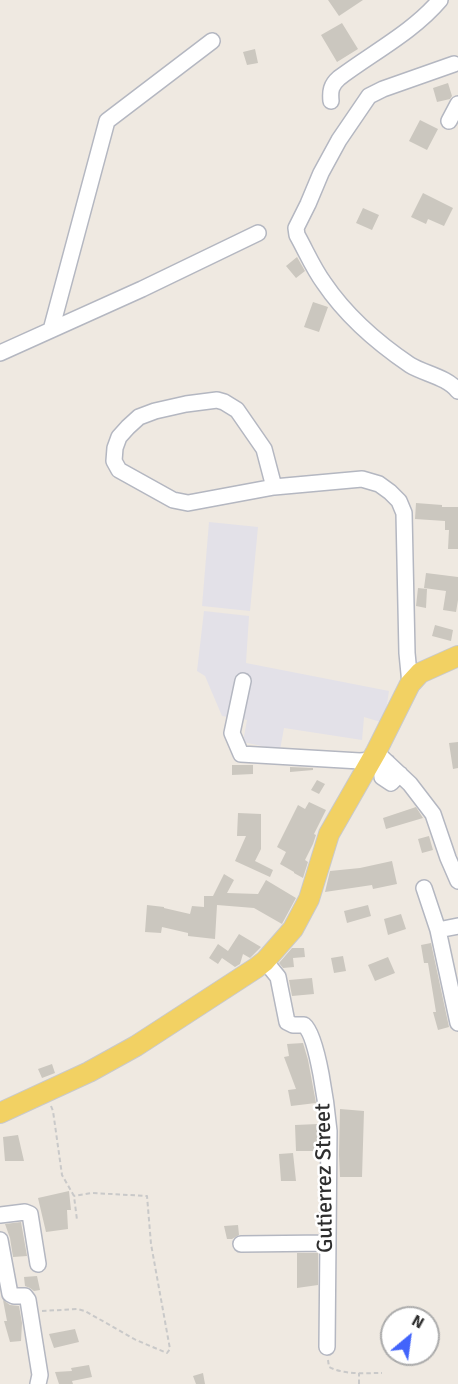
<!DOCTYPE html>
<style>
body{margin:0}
#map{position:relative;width:458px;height:1384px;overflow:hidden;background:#efe9e1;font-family:Signika,sans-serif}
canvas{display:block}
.north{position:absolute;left:380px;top:1306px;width:60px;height:60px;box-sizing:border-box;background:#fff;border:2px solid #ababab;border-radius:50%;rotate:29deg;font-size:16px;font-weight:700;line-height:24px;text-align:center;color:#2e2e2e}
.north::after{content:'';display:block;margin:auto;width:21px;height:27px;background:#4264fb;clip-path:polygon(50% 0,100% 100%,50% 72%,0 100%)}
</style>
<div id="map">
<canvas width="458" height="1384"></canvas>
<div class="north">N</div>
</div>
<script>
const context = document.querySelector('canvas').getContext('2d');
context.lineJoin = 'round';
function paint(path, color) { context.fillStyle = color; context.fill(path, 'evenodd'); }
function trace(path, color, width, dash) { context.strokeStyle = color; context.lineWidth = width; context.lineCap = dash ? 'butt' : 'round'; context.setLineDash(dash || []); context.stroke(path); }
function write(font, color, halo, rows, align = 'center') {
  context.font = font + ' Signika,sans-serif'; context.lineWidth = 5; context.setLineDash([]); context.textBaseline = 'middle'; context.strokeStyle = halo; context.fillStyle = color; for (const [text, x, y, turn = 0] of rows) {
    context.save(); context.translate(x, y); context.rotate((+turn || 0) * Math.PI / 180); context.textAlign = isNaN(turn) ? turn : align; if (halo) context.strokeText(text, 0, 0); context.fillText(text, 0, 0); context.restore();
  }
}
const industrial = new Path2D(`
 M209,522L258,527L250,611L202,606Z
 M204,611L249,616L246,663L389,691L384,723L364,717L362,740L284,728L280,750L243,742L247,720L222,716L205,676L197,671Z`);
const building = new Path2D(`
 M328,0H363L339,16Z
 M342,23L358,49L337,62L321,35Z
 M255,49L258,63L247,65L243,52Z
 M448,83L452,96L450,99L437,102L433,88Z
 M420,120L438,129L427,150L409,141Z
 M423,193L453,208L444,226L428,219L426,224L411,217Z
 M363,208L379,215L372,230L356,223Z
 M297,257L305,271L296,278L286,266Z
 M313,302L328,307L319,332L304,327Z
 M416,503L442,505V507H458V549H448L449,530H445V521L415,519Z
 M426,573L458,577V600L456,612L443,610L446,591L424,588Z
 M418,588L427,589L426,608L416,606Z
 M435,625L453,630L451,641L432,636Z
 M458,742V768L453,769L449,743Z
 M232,765H253V774L232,775Z
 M290,767L313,768V770L290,772Z
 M317,780L325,784L319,794L311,790Z
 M309,802L326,810L314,834L316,835L313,844L305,860L308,862L303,878L294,873V872L280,864L286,852L277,847L298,805L305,809Z
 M416,807L423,818L386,829L383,818Z
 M238,813L261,814V849L255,861L273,870L270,877L235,861L246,836H237Z
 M429,836L433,850L422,853L418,839Z
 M392,861L397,884L373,889L372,885L325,892L330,871L360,868Z
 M224,874L234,880L227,893L258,894L266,880L296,898L283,922L282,924L254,908L217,905L215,939L188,936V933L162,927L161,933L145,932L147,905L164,907V908L190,914L192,906L204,907V896H213Z
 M368,905L371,916L347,923L344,911Z
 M401,914L406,929L388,935L384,919Z
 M239,934L261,947L250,958L243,954L240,964L235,967L222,958L218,964L209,958L218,944L228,951Z
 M431,943L449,1027L438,1030L433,1012H436L428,963H424L421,945Z
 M292,948H304L305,957L293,958L294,967L283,968L279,963Z
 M343,956L346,971L334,973L331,958Z
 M388,957L395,973L375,981L368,965Z
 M312,978L314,994L292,996L289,980Z
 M303,1043L308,1060L316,1103L291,1106L288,1090L296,1089L284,1057L289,1056L287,1044Z
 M52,1064L55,1073L42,1078L38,1069Z
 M340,1109L364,1111L362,1177H340L339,1155Z
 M318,1124L319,1151H296L295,1125Z
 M18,1135L24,1161H5L3,1137Z
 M293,1153L296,1181H281L279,1154Z
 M69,1191L71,1210H67L68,1229L46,1232L38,1198Z
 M21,1222L27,1256L13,1257L10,1238L5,1224Z
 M238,1225L239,1235L232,1239H227L224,1226Z
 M297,1253H318V1285L297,1288Z
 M37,1276L40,1290L34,1291L30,1288L25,1286L24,1277Z
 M3,1300L10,1305L19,1306L22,1323L21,1341L10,1342L4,1321H7Z
 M75,1329L79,1342L54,1348L49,1334Z
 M89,1365L92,1377L72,1381L73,1384H59L55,1372L72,1371L71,1368Z
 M203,1373L205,1384H196L193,1376Z`);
const path = new Path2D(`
 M51,1106L53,1111L62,1175L74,1196L77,1220
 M42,1311L77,1309L85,1311L136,1340L167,1353L170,1349L151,1244L147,1196L92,1193L74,1196
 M328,1360L329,1367C345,1375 365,1373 382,1373
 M359,1384V1373`);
const minor = new Path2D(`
 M454,64L383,89L369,96L339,140L321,173L308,204L296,228L297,235C306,251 313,268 324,283C347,317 376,342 410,365C425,374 447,377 458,391
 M331,101C330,91 331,85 339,78C372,53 413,32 440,0
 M449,121L458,104
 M51,330L107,121L212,41
 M0,353L142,289L258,233
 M274,487L264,449L237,410L224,402L217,400L186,404L155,411L139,417L128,427L119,437L115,448L114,461L119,470L173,500L188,503L274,487L362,479L379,484L390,492L399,501L404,513L407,653L410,684
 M243,681L232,733L241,754L360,761L371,760
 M376,752L410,784L433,814L448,858L458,881
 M387,762L382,773V777L391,783L400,774
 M424,888L438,930L458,1023
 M438,930L458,926
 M265,961L278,977L287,1022L293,1025H304C318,1036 327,1110 329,1131L327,1347
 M0,1215L25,1212L30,1214L38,1264
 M0,1240L10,1294L14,1296H25L28,1300L40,1375L38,1384
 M241,1244L328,1243`);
const major = new Path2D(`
 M0,1113L89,1072L136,1046L256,968L265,961L293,929L309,899L329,834L376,752L410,684L420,673L458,656`);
const streetNames = [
 ["Gutierrez Street",325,1178,-91]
];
paint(industrial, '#e3e1e8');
paint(building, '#cbc7bf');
trace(minor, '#b4b7c1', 18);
trace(major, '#c9c9c9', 22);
trace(path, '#c9c9c9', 2, [4.5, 3]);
trace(minor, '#fff', 15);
trace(major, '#f2d163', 20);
write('22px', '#2e2e2e', '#fff', streetNames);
</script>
